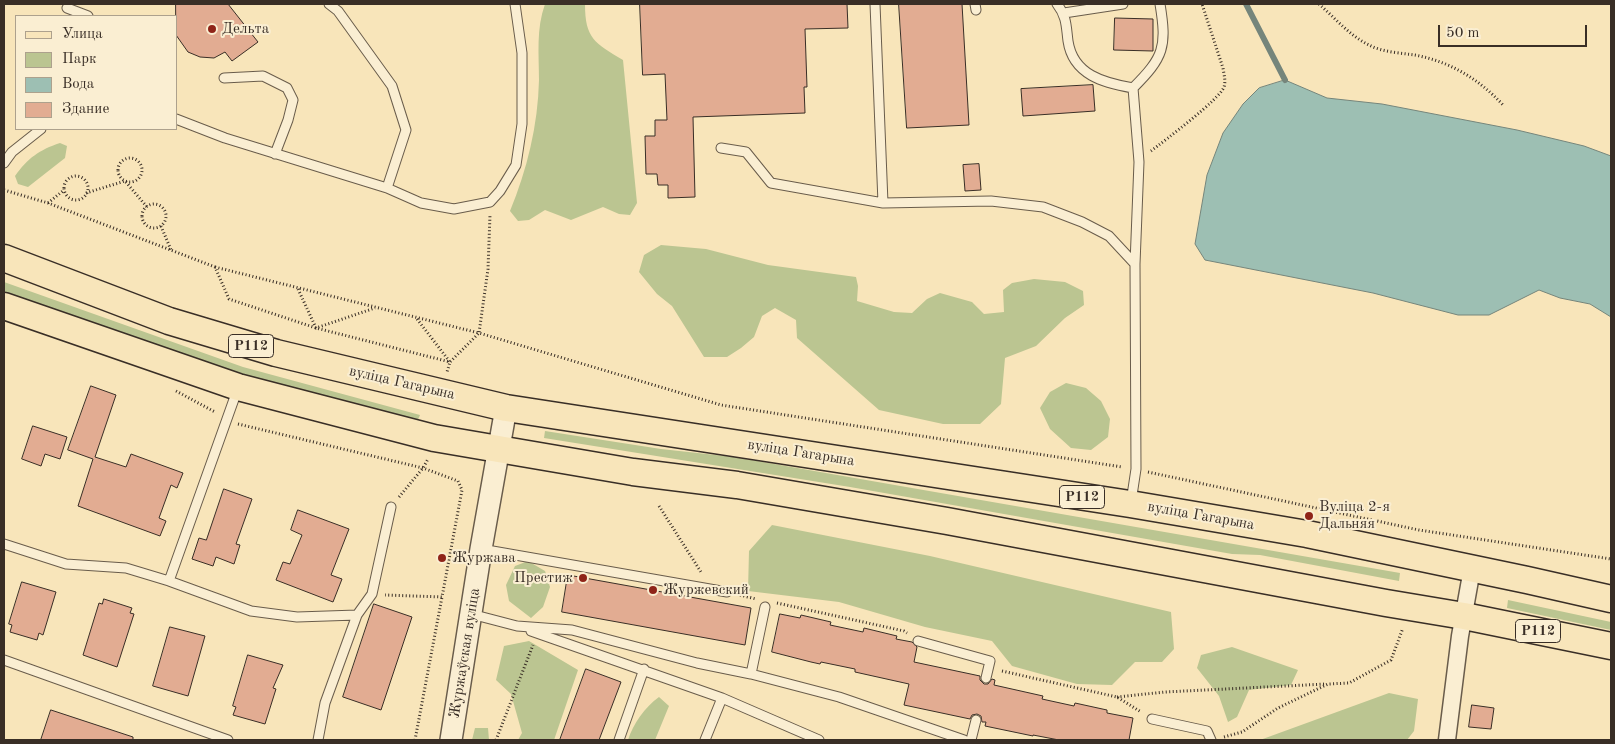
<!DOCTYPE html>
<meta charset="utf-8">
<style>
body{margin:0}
#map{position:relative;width:1615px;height:744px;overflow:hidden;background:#f8e5ba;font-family:"Old Standard TT",serif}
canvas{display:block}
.frame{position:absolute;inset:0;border:5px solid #392e26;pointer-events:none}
.legend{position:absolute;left:15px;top:15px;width:162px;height:115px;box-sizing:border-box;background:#faeed2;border:1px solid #ada18d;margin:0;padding:6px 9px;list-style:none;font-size:15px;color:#392e26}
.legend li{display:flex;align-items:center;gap:10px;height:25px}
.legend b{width:25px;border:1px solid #ada18d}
.scale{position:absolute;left:1438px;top:25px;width:149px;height:22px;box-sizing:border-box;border:2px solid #392e26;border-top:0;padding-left:6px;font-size:15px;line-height:18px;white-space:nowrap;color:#392e26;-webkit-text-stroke:4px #faeed2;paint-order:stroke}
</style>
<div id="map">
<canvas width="1615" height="744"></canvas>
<div class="frame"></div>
<ul class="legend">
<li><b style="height:6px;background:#f8e5ba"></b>Улица</li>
<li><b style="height:14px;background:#bbc591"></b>Парк</li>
<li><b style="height:14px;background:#9dbfb3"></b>Вода</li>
<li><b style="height:14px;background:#e2ac92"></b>Здание</li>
</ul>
<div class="scale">50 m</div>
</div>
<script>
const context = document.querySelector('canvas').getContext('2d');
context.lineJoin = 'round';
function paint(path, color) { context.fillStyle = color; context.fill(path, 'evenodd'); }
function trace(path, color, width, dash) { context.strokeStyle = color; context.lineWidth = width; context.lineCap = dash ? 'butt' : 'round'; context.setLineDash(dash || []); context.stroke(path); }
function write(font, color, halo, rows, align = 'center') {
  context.font = font + ' "Old Standard TT",serif'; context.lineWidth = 4; context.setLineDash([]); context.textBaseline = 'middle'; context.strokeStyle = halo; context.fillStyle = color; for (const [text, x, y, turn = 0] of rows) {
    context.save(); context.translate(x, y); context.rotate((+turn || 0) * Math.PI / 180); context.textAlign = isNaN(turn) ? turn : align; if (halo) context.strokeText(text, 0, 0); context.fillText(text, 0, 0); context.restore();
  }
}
const green = new Path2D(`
 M545,4H585C585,39 595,43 623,60L637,203L630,215L619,214L603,207L571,220L545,210L529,220L518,221L510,211C527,170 538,125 539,80C539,54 536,29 545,4Z
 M60,143L67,146L65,158L28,187L18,184L15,176C28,158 39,150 60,143Z
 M661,245L706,249L768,265L856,277L858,286L857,301L894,312L912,313L927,299L940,293L972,302L984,314L1004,312L1003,290L1012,283L1034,279L1065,282L1083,291L1084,305L1065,318L1036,346L1005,358L1001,404L980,424H943L879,410L797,338L796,320L775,308L762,316L754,337L741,348L727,357H704L672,306L657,294L639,272L644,255Z
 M4,282L243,367L420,415L417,422L240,377L4,296Z
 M1066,383L1086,388L1101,401L1110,419L1108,437L1091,450L1071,448L1050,429L1040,408L1050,392Z
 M545,431L661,449L734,457L1400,573L1399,581L1260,555L1232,554L850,487L544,438Z
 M772,525L930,556L1171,612L1174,649L1162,662H1135L1112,685L1077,684L1012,666L992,641L925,627L839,602L748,591L749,551Z
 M528,561L545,571L550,587L543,607L531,618L509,601L506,585L515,566Z
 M1508,600L1611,622V630L1507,608Z
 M529,641L578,670L554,740H518L522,733L511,694L496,680L504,646Z
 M1232,647L1298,670L1291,685L1249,690L1237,717L1228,722L1219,696L1197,668L1201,655Z
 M1389,693L1418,699L1414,731L1407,740H1260Z
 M659,697L669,706L655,740H628C633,724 645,707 659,697Z
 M475,728H488L489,740H472Z`);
const water = new Path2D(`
 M1285,80L1327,98L1382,104L1517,130L1584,146L1611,156V317L1590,304L1560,298L1539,290L1489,315H1458L1373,293L1205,260L1195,244L1207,175L1223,133L1243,104L1259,88Z`);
const stream = new Path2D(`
 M1246,4L1285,80`);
const building = new Path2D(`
 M176,4H228L258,42L232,61L225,52L214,58L200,57L188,52L176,35Z
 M640,4H847L848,28L805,29L807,87H804L805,113L693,117L695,197L668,198V185H658L657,174H646L645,136H655V120H667L665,74L643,75Z
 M899,4H962L969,125L907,128Z
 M1115,18L1153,19V51L1114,50Z
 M1093,85L1095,111L1023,116L1021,89Z
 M979,164L981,190L965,191L963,165Z
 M91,386L116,395L95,457L126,467L131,454L183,473L177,488L171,485L159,518L166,521L160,536L78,506L93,459L68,450Z
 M33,426L67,437L60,459L45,454L41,466L22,459Z
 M224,489L252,499L236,544L240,545L234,564L216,557L213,566L192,559L199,538L206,540Z
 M298,510L349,529L331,575L342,579L333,602L276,580L283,562L290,564L302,535L291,530Z
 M568,575L751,608L745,645L562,612Z
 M22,582L56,592L43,635L39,633L37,640L10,632L12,625L9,624Z
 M104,599L132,608L130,613L134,614L117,667L83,655L99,603L102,604Z
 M374,604L412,617L381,710L343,697Z
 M780,614L800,618L801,615L831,622L830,625L863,632L864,628L897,636L896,639L912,642L917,647L914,662L980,676V680L984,684H988L992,679L995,680L994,685L1043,696L1042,699L1074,706L1075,703L1107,710V713L1133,718L1129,740H1059L1033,735V736L985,726L986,722H982L981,716L977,714L972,715L970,719L904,705L909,684L855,672V669L821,662L820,664L811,662L772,652Z
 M170,627L205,636L188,696L153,686Z
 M248,655L283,665L273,688L276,689L265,724L233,715L236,707L233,706Z
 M586,669L621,682L599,740H560Z
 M1472,705L1494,708L1491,729L1469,727Z
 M51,710L133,737V740H41Z`);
const path = new Path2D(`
 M1319,4C1335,18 1350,36 1369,45C1382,52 1400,53 1415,55C1451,62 1479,79 1504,106
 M1151,151C1164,141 1220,99 1224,87C1226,81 1224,75 1223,68L1202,4
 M118 170a12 12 0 1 1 24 0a12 12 0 1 1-24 0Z
 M64 188a12 12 0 1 1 24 0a12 12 0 1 1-24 0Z
 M4,190L48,203L215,267L229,299L316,328L450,362L479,333L721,405L1122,467
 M86,193L125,181L147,207
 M48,203L64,190
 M142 216a12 12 0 1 1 24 0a12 12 0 1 1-24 0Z
 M161,226L171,250
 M215,267L479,333L488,269L490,215
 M298,289L316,328L375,308
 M417,319L450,362L447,372
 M176,391L215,412
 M238,424L423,468L458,481L462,490L442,597L385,595
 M1148,472L1419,530L1611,559
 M399,497L423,468L428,459
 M659,506L701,572
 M740,595L756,599
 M777,603L904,631L907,633
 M1002,671L1117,697L1141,712
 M1117,697L1165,692L1326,684
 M1224,737L1242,732L1278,708L1328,684L1349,683L1391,660L1403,628
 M415,740L442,597
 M496,740L533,645`);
const service = new Path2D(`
 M329,4L338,11L392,86L406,130L387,188
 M875,4L883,203
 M975,4L976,10
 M1057,4C1067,17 1066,26 1068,41C1073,75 1104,83 1133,88
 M67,8L88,16
 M1064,13L1123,4
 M224,78L263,76L287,88L293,100L288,120L275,154
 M176,119L225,138L387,188L421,203L454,209L490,202L500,191L516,165L522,124V53L515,4
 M721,148L746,152L771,183L883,203L991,201L1043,207L1082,222L1109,236L1135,264L1136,469L1131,502
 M4,163L12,152L41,129
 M1135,264L1139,162L1133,88C1164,57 1167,47 1160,4
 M4,544L66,564L126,568L169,581L251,611L297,617L357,615
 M481,549L727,592
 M169,581L238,388
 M471,614L517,626L572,630L697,663L751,674L839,697L964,740
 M531,631L722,698L819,740
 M918,641L990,661L986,678
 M4,660L228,740
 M751,674L765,607
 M1152,719L1207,731L1211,740
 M318,740L325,703L357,615L372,594L391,507
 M619,740L644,669
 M705,740L722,698
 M971,740L976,720`);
const minor = new Path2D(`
 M1447,740L1460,636L1472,569`);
const tertiary = new Path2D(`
 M451,740L481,549L506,408`);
const primary = new Path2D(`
 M4,258L169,321L276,353L506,408L1130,504L1307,534L1527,580L1611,599
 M4,306L238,387L434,438L633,472L737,485L947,521L1386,603L1464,616L1611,646`);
const markers = [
 [212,29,5,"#8f2418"],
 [1309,516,5,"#8f2418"],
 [442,558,5,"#8f2418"],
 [583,578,5,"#8f2418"],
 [653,590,5,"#8f2418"]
];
const shields = [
 [251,346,45],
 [1082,497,45],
 [1538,631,45]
];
const shieldNames = [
 ["Р112",251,346],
 ["Р112",1082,497],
 ["Р112",1538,631]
];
const poiNames = [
 ["Дельта",222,29],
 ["Вуліца 2-я",1319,507],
 ["Дальняя",1319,524],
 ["Журжава",452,558],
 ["Престиж",573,578,"right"],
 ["Журжевский",663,590]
];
const streetNames = [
 ["вуліца Гагарына",402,383,13],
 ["вуліца Гагарына",801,453,9],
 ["вуліца Гагарына",1201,516,10],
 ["Журжаўская вуліца",465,653,-81]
];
paint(green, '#bbc591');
paint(water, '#9dbfb3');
trace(water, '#75857b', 1);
trace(stream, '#75857b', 6);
paint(building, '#e2ac92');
trace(building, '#392e26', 1);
trace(service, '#695c4b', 11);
trace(minor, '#695c4b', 19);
trace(tertiary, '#695c4b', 24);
trace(primary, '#392e26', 29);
trace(path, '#392e26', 3, [1, 2.5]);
trace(service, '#faeed2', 9);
trace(minor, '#faeed2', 16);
trace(tertiary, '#faeed2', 21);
trace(primary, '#f8e5ba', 26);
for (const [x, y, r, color] of markers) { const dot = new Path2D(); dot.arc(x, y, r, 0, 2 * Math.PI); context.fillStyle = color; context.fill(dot); trace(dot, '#faeed2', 2); }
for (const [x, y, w] of shields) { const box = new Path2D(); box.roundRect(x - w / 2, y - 11.5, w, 23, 4); context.fillStyle = '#faeed2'; context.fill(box); trace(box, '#392e26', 1); }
write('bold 14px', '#392e26', null, shieldNames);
write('15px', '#392e26', '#faeed2', poiNames, 'left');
write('15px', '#392e26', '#faeed2', streetNames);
</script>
